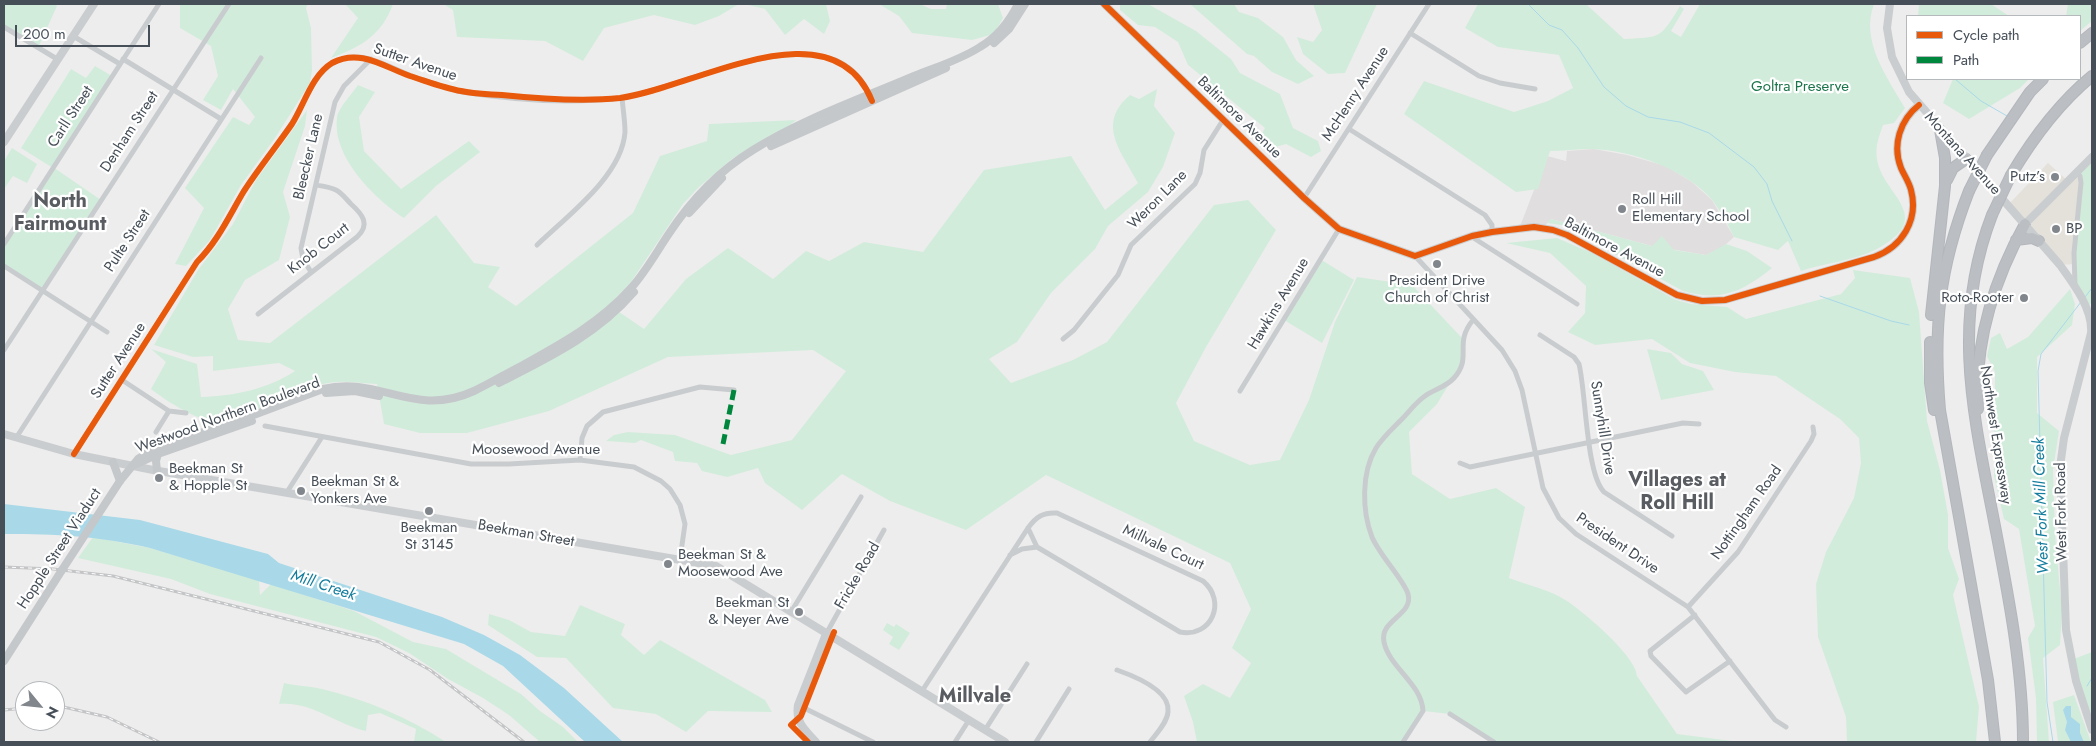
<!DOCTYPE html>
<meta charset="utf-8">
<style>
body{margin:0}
#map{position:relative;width:2096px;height:746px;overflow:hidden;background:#eeeded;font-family:Jost,sans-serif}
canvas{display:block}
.frame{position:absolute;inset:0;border:5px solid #464f58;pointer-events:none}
.legend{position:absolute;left:1906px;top:15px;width:175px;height:65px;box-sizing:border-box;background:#fff;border:1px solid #b5b9bc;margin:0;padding:6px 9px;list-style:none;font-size:15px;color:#464f58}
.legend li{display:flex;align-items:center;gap:10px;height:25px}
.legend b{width:25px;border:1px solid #b5b9bc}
.north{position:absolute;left:15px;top:681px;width:50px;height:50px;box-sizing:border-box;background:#fff;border:1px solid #b5b9bc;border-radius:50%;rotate:118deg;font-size:14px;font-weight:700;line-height:20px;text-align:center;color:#464f58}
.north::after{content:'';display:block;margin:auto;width:18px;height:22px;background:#81868c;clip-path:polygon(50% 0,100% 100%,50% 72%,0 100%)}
.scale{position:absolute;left:15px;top:25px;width:135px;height:22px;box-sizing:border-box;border:2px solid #464f58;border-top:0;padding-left:6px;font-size:15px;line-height:18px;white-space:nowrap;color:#464f58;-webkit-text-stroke:4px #fff;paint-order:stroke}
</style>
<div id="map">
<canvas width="2096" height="746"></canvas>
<div class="frame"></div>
<ul class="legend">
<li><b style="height:6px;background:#e8590c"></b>Cycle path</li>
<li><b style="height:6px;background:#00873e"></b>Path</li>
</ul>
<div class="north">N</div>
<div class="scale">200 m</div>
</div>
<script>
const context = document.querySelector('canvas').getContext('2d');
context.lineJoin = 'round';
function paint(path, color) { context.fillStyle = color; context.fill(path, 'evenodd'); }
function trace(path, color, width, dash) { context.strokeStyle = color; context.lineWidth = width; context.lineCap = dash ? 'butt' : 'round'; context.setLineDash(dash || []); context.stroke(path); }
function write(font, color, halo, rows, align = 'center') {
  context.font = font + ' Jost,sans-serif'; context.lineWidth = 4.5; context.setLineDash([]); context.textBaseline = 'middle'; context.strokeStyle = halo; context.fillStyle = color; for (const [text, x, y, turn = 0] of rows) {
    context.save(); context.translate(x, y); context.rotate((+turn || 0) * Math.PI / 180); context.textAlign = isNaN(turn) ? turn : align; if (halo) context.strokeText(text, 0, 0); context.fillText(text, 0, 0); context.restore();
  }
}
const commercial = new Path2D(`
 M2048,163L2067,180L2080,176L2074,264L2060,265L2008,205Z`);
const education = new Path2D(`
 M1594,149L1627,155L1666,166L1692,182L1712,200L1734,237L1723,247L1706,255L1652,246L1551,219L1543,228L1519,229L1547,156L1566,161L1567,151Z`);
const green = new Path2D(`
 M4,4H55L57,6L38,48L4,27Z
 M180,4H308L306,8L311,28L312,70L310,83L275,138L241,185L210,240L186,266L175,264L204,208L185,188L233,117L249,125L255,117L233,89L221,110L203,100L218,76L211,46L180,28Z
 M345,4H393C382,35 361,47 331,58L358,18Z
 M443,4H739L719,16L695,25L654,15L604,28L583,61L545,41L457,37L453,10Z
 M744,4H826L830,21L824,34L804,19L785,35L765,9Z
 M879,4H920L931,9H946L947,4H998L1003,18L994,34L972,40L912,33L899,16Z
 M1120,4H1148L1196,31L1231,59L1240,73L1280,94L1293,128L1318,141L1321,151L1311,157L1286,144L1265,150L1256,143L1265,128L1188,65L1178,42L1155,27L1138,25L1120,10Z
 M1190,4H1234L1239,12L1258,18L1283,37L1296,60L1314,76L1298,84L1272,72L1254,56L1247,54Z
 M1313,4H1377L1345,73L1328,74L1303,54L1297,37L1313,42L1322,30Z
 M1478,4H1586L1624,39C1661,37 1660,39 1680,6L1684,9L1671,31L1681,37L1700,4H1874C1860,41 1887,77 1905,108L1894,123L1883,125C1879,136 1875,147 1877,159C1882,195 1939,217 1875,250C1853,261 1824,263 1801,271L1788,241L1778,250L1734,237C1728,225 1721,212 1713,201C1688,170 1631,150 1592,149C1578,149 1564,151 1550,151L1538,189L1516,192L1404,114L1424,81L1514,112L1548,101L1573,88L1559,55L1498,47L1465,28Z
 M1919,4H1991L2009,16H1918Z
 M2068,4H2092V21L2080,31V16H2066Z
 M95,66L112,76L53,167L101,200L42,291L4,266V244L53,168L21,148L71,69L86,78Z
 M1953,79H2029L2020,88L1969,119L1943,103Z
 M358,85L375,92L359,117L364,151L401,189L469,141L480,152L436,186L404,218C375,199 332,157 337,118C338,108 352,94 358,85Z
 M1157,89L1154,106L1175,133L1163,167L1148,192L1108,226L1095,249L1051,293L1017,342L989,359L1011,383L1073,360L1107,342L1214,205L1248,200L1276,230L1206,347L1176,403L1194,441L1250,465L1280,460L1309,400L1335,322L1357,277L1412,285L1462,338L1463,361L1437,404L1409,432L1412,474L1450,499L1496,488L1525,507L1509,578C1527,585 1551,590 1567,601C1585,613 1636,656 1637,676L1677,734L1740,742H1494L1450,714L1423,711L1403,742H1197L1193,722L1184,696L1203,684L1230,698L1251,663L1232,648L1251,609L1230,563L1046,475L966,530L890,501L842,474L802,510L765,483L758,468L727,477L702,471L697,463L675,461L673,452L641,440L635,443L606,441L614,435L628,432L675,435L731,455L792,440L846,371L813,350L668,357L549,411L467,433H420L384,424L377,384C357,383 338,379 320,385C295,392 233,425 211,421C193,418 165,400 151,389L166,362L151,349L197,364L201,397C234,396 268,389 295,371L279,363L213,371V356L193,357L154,345L198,270L233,224L256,180L307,110L305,126L283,192L290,217L279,260L245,280L228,309L238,340L270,343L436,215L474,263L500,267L488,287L516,306L633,213L660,156L707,141L709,124L796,120L787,128L764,139L732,159L699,187L683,204L631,282L609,305L644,329L686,279L728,248L773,279L806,251L829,261L864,242L923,252L984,170L1071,156L1105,210L1138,183C1121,151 1096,124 1130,95L1139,99Z
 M12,148L37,164L27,183L13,176L4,189V161Z
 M2092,157V302L2086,309L2074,276L2081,183L2076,172Z
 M1551,219L1652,246L1662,236L1674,250L1706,255L1726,244L1747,251L1772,268C1742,292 1721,302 1683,291L1561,225L1547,223Z
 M1557,238L1592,253L1676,300L1691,304L1727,307L1746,319L1841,294L1855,278L1853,270L1910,278L1919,312L1927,421L1940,470L1948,515V548L1959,579L1953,595L1979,707L1976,742H1847L1846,717L1818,637L1816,584L1826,552L1854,498L1861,463L1859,438L1840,419L1776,376L1735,372L1690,363L1652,339L1595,345L1568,332L1585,313L1586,286L1550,253L1506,243Z
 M1320,259L1354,280L1322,343L1284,320Z
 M2070,289L2075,304L2072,325L2037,357V413L2059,431L2053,470L2055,534L2062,612L2060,645L2043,658L2049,742H2037L2036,698L2028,638L2035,626L2019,529L2004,519L1994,476L1995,372L1987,356L1991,338L2000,333L2007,349L2028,337Z
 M1647,349L1671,353L1682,364L1703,371L1714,390L1661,400Z
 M93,537L150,548L259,580L260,595L271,584L354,611L413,642L446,649L521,694L540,711L563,727L578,742H540L509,715L483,698L448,679L409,653L376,637L210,594L171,579L78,558Z
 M580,605L625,624L621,635L644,655L660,640L765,700L772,712L708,711L686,732L656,714L613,708L566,658L537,657L488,625L489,614L509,620L531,632L565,636Z
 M887,623L894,627L896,624L910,633L899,650L889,644L893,637L883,630Z
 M2092,652V730L2071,660Z
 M284,683C296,686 310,686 322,689C365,699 409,718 446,742H414L416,729L380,713L368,715L366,731C335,724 312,701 279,704Z
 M2074,695L2091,742H2058L2053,702Z`);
const water = new Path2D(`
 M4,504L140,520L268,554L279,563L442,617L484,635L520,655L564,688L623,742H585L503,666L464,644L150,548C97,536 57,534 4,534Z
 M2066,706H2071V717L2080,724V733L2084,742H2071L2065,730L2067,722L2063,710Z`);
const stream = new Path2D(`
 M1528,4L1549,25L1562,30L1578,48L1604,87L1626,106L1648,117L1680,122L1709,133L1754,167L1767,184L1772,201L1792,241
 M1955,79L1981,101L2007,116
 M1820,296L1891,321L1909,325
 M2085,297L2092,288
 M2087,686L2092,678
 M2053,742L2047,702L2038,371L2041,354L2081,302`);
const street = new Path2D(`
 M4,27L57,59
 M1410,33L1479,76L1500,83L1535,89
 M73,36L120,64
 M123,59L221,119
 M1349,129L1485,215L1492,225V232
 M1304,198L1429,4
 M1472,237L1577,304
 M4,244L159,4
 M537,245C567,216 622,176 625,132C625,121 623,109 622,98
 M1415,256L1502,350L1515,371L1522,390L1543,488L1559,518L1576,534L1688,607L1775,720L1786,727
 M4,266L107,332
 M311,272L303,259L301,248L335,102L344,86L371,59
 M2075,285L2074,253L2081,183L2080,176L2076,172
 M258,314L357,237C371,224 362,214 351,204C346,199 342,193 336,190C330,187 322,186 316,185
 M1540,335L1574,357L1579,364C1586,392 1586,474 1604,492L1672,536
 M1063,339L1074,330L1118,275L1131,245L1195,184L1200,173L1204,150L1223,120
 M4,350L229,4
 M122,380L169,411L186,413
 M1240,391L1339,229
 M265,426L471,464H509L580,460L634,467L661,481L670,489L680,505L685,524L680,559
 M156,432L169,411
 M16,438L261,58
 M74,454L197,262C219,239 231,211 248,184C262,163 279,143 293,121C305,102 314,73 335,62C363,47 393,70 419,79C433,83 448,89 462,92C513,100 569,104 621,98C686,89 833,5 870,96
 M580,460L582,438L587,426L603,412L700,387L734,390
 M1460,463L1470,467L1683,423L1699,424
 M287,492L322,437
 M1028,528L1037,547
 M1688,607L1738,552L1811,441L1814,434L1813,427
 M791,612L861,497
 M1695,615L1650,651L1651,656L1686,692L1730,661
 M826,634L884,530
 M1117,670C1134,676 1171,690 1168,712C1167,723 1156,734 1150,742
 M922,691L1028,528C1036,517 1043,512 1057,513L1203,581C1227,601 1212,638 1180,632L1037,547L1022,549L1010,555
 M798,705L873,742
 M1450,714L1494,742
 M985,730L1027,664
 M955,742L969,720
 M1036,742L1069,689
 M1403,742L1423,711C1422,684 1389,667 1384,642C1379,620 1414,615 1408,594C1404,580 1380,556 1372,537C1362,511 1361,473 1376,448C1383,437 1392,429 1401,420C1409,412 1416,402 1425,396C1435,389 1446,387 1454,378C1473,357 1453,344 1473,320`);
const secondary = new Path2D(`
 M1104,4L1304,198L1339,229L1415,256L1472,236L1492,232L1534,227L1553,230L1567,235L1677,295L1702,301L1725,300L1874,257C1902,247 1919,220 1911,190C1909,182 1904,175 1901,168C1892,145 1900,120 1919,105
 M1890,4L1887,28L1892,57L1909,92L2060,265C2073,283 2093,309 2091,333L2064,438L2060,467L2066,630L2076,681L2092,730
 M4,142L94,4
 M2025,224L2092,157
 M4,434L74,454L153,470L716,566L1005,742
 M816,742C805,730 795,722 798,705L826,634`);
const primary = new Path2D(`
 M994,43L1009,29L1025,4
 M771,146L946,68
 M689,213L722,178
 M499,383C548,358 597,335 634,292
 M326,393L355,391L379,396
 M113,462L120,481
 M132,466L158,454L252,421
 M157,471L156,461L158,454
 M120,481L138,459L157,447L243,419L323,389C380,375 413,419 474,391C491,383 507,373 523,365C563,343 601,322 632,287C646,271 656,253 668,235C691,200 717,172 753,150C803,119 860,99 914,76C936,67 960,60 980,47C997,37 1009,22 1018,4
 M4,661L62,570`);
const highway = new Path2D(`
 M2080,43L2092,33
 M1987,155L2030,92L2043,79
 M2011,175C2033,138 2058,104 2092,76
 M1947,180L1953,168L1966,159
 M1969,191C1939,268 1933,327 1940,410L1988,680L1995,742
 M1992,215C1951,322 1973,413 1994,521C2008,594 2023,668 2023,742
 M2016,240L2032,238L2039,241
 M1931,315L1945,186V158L1940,130
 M1930,342V383L1934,410
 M1978,409C1974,344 1994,280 2025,224`);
const rail = new Path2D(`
 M4,567L53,569L113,576L379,642L430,670L524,742
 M55,705L107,717L159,742
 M4,710L25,708`);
const primaryBridge = new Path2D(`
 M62,570L120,481`);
const highwayBridge = new Path2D(`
 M1969,191L1987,155
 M1992,215L2011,175`);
const quiet = new Path2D(`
 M723,444L734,390`);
const cycleway = new Path2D(`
 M1104,4L1304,198L1339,229L1415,256L1472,236L1492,232L1534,227L1553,230L1567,235L1677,295L1702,301L1725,300L1874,257C1902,247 1919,220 1911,190C1909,182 1904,175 1901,168C1892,145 1900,120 1919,105
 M74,454L197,262C218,241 229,216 244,191C259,168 276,147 292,124C304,105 312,75 332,63C360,48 384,67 410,76C426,81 444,88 461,91C474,94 488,94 502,95C541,99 581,102 620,98C692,89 832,2 872,101
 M808,742L791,725L801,716L834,632`);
const markers = [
 [2055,177,5,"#81868c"],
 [1622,209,5,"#81868c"],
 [2056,229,5,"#81868c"],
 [1437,264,5,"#81868c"],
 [2024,298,5,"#81868c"],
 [159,478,5,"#81868c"],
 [301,491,5,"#81868c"],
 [429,511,5,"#81868c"],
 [668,564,5,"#81868c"],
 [799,612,5,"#81868c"]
];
const streetNames = [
 ["Sutter Avenue",415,63,19],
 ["McHenry Avenue",1356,94,-57],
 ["Carll Street",71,117,-57],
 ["Baltimore Avenue",1239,118,44],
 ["Denham Street",130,132,-57],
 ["Montana Avenue",1962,154,48],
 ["Bleecker Lane",309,157,-77],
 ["Weron Lane",1158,200,-45],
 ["Pulte Street",128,241,-57],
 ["Baltimore Avenue",1614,248,28],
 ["Knob Court",319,249,-38],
 ["Hawkins Avenue",1279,304,-59],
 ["Sutter Avenue",119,361,-57],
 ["Westwood Northern Boulevard",228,416,-20],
 ["Sunnyhill Drive",1602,428,81],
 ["Northwest Expressway",1995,435,81],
 ["Moosewood Avenue",536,450],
 ["West Fork Road",2062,512,-91],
 ["Nottingham Road",1747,513,-55],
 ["Beekman Street",526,534,10],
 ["President Drive",1617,544,34],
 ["Millvale Court",1163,548,25],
 ["Hopple Street Viaduct",60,549,-57],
 ["Fricke Road",858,576,-60]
];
const parkNames = [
 ["Goltra Preserve",1800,87]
];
const poiNames = [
 ["Putz’s",2045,177,"right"],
 ["Roll Hill",1632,200],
 ["Elementary School",1632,217],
 ["BP",2066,229],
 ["President Drive",1437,281,"center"],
 ["Church of Christ",1437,298,"center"],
 ["Roto-Rooter",2014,298,"right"],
 ["Beekman St",169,469],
 ["& Hopple St",169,486],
 ["Beekman St &",311,482],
 ["Yonkers Ave",311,499],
 ["Beekman",429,528,"center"],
 ["St 3145",429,545,"center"],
 ["Beekman St &",678,555],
 ["Moosewood Ave",678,572],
 ["Beekman St",789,603,"right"],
 ["& Neyer Ave",789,620,"right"]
];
const waterNames = [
 ["West Fork Mill Creek",2042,506,-92],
 ["Mill Creek",323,586,18]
];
const districtNames = [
 ["North",60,202],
 ["Fairmount",60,225],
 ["Villages at",1677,481],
 ["Roll Hill",1677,504],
 ["Millvale",975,697]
];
paint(commercial, '#e4e1da');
paint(education, '#e0dede');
paint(green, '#d2ecdc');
paint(water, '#a9d9e8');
trace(stream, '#a9d9e8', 1);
trace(highway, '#b3b7bc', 12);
trace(street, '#c9ccce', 5);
trace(secondary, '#cacdcf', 8);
trace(primary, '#c5c8cb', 8);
trace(highway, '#bbbfc3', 10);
trace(rail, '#c4c5c7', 3);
trace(rail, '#fff', 1, [4]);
trace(highwayBridge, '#b3b7bc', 12, []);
trace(primaryBridge, '#c5c8cb', 8);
trace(highwayBridge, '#bbbfc3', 10);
trace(quiet, '#00873e', 5, [10, 5]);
trace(cycleway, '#e8590c', 6);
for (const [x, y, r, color] of markers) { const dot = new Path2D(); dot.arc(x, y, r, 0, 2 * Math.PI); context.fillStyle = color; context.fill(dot); trace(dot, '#fff', 2); }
write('15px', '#464f58', '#fff', streetNames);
write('15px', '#1b754a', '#fff', parkNames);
write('15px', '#464f58', '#fff', poiNames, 'left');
write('italic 16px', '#147d9d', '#fff', waterNames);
write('bold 20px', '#595c61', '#fff', districtNames);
</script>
